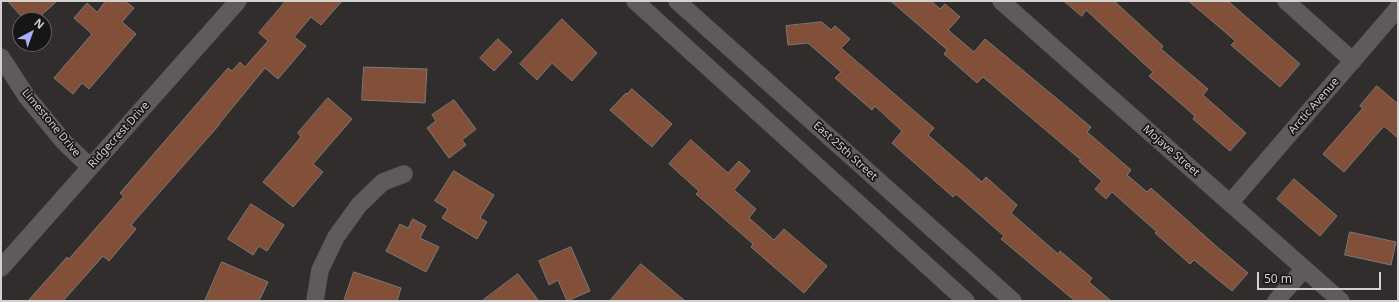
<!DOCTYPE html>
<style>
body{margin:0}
#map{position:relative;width:1399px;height:302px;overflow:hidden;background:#302d2c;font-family:"Noto Sans",sans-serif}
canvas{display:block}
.frame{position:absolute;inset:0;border:2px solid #d4d2d1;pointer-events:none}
.north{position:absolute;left:12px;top:12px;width:40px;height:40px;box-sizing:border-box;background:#171515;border:1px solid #636160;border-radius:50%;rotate:41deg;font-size:11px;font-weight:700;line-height:16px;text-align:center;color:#d4d2d1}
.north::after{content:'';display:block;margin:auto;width:14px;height:18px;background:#aeaefb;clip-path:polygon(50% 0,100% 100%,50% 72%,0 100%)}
.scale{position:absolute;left:1257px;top:272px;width:124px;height:18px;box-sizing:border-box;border:2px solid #d4d2d1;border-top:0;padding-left:5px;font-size:12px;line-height:14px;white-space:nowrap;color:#d4d2d1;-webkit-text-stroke:3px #171515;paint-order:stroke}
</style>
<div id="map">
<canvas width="1399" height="302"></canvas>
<div class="frame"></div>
<div class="north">N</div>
<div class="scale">50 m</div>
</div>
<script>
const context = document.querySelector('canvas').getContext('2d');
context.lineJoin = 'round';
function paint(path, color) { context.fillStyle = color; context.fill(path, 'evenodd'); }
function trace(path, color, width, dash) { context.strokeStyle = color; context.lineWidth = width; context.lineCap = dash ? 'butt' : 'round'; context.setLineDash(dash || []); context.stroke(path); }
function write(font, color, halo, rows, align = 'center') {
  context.font = font + ' "Noto Sans",sans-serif'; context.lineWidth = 3.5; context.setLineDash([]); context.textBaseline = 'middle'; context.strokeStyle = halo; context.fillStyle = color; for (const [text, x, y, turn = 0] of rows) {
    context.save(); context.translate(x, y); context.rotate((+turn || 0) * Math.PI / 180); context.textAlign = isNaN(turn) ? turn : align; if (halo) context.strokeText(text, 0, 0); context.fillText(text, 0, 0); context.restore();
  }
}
const building = new Path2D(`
 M8,1H57L36,20H25Z
 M106,1H125L134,8L122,22L136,34L89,89L82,83L73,94L54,78L92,34L74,18L87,3L97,12Z
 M286,1H342L321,25L311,17L294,37L306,46L278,79L265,68L219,124V125L131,225L136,229L109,261L103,256L63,301H28L67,257L69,259L124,196L120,193L228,68L232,71L240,62L245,67L268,41L259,33Z
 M891,1H931L940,9L945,4L960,17L948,30L974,52L985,39L1091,127L1087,132L1131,170L1127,175L1147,192L1151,188L1216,246L1248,273L1232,291L1194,260L1190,264L1155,233L1157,232L1112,192L1106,199L1095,189L1102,181L1079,161L1081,160L983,77L977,83L944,54L947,50Z
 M1064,1H1114L1163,46L1161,49L1208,89L1203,95L1246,133L1230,151L1193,119L1195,116L1149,76L1153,72L1086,10L1082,16Z
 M1189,1H1228L1300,64L1280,87L1231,45L1235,41Z
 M562,19L597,53L572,81L552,63L537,80L520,64Z
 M822,22L831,30L835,26L850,39L841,48L934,128L928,135L982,182L986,177L1017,205L1011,213L1058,254L1060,251L1092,278L1089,282L1111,301H1075L1001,239L1004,236L956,194L953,197L892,143L902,131L875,106L872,110L835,78L841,72L808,43L788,45L786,26Z
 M498,39L512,52L494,71L480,58Z
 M364,67L427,69L425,103L362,100Z
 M1377,86L1398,104V138L1384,126L1344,172L1323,154L1363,108L1360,106Z
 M632,89L672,124L652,147L610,110L626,93L627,94Z
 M328,98L352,119L313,164L323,172L293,207L263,182L301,137L298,133Z
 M454,100L476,129L462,140L466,145L449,158L427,128L436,121L432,115Z
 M691,140L728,173L739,161L750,171L734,190L756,209L749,218L774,240L784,229L827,266L804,293L751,247L753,244L696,194L699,191L669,164Z
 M454,171L494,195L480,218L487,222L477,239L442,218L448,209L435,201Z
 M1294,179L1337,216L1320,236L1277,199Z
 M251,204L284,225L267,251L259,246L253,255L228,239Z
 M413,219L426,226L420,238L439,247L426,272L386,251L400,224L408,228Z
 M1350,232L1396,242L1391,265L1345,255Z
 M571,247L590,291L567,301L558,280L549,285L539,261Z
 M222,262L268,282L259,301H205Z
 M641,264L685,301H610Z
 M354,272L401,288L397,301H344Z
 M518,274L539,301H482Z`);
const minor = new Path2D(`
 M635,1L966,301
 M677,1L1013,301
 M1001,1L1341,301
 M1286,1L1353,61
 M1,57L27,97L64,142L90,167
 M1230,203L1398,8
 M1,268L238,1
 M315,301L320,270L336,237L359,205L383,182L404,174
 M1276,301L1304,269`);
const streetNames = [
 ["Arctic Avenue",1314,106,-49],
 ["Limestone Drive",51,123,50],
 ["Ridgecrest Drive",119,135,-48],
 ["East 25th Street",845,151,42],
 ["Mojave Street",1171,151,41]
];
paint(building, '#825038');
trace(building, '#7c7977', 1);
trace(minor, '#4d4a49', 18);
trace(minor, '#5e5b5a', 17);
write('11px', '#d4d2d1', '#171515', streetNames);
</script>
